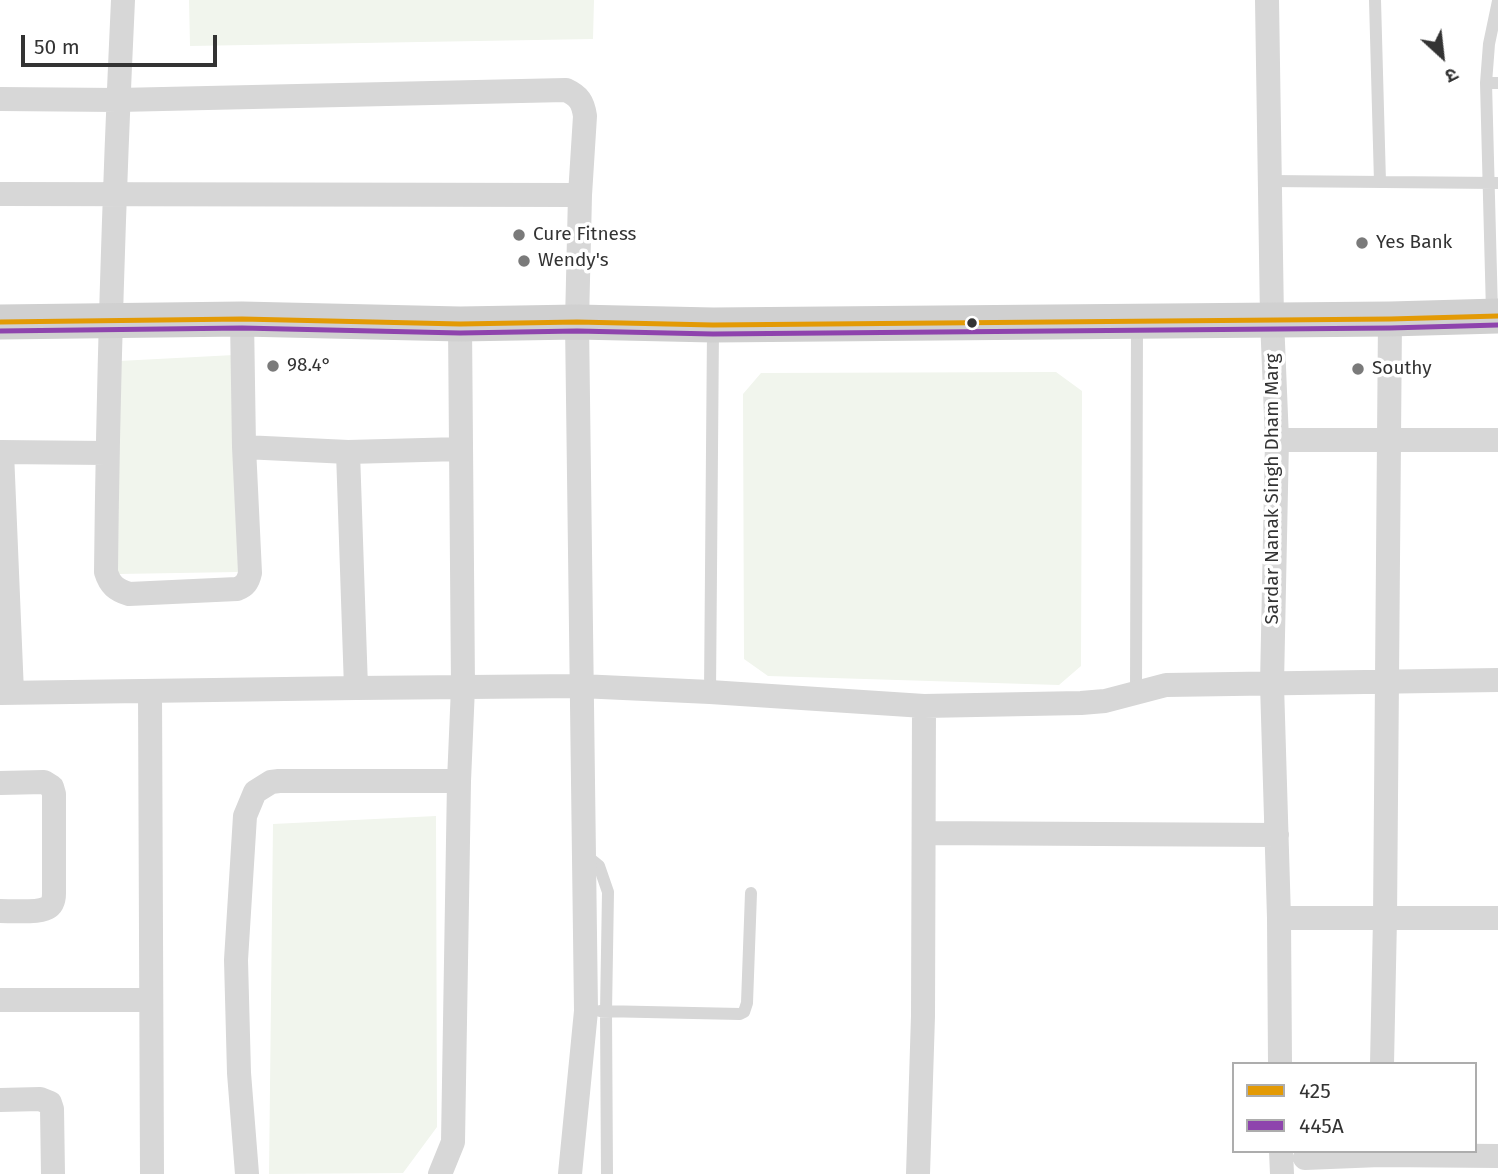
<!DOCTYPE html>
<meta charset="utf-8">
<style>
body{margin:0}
#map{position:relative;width:1498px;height:1174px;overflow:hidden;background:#fff;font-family:"Fira Sans","Noto Sans Devanagari",sans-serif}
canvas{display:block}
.legend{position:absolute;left:1232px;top:1062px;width:245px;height:91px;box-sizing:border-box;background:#fff;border:2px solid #adadad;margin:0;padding:9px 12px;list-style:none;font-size:21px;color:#333}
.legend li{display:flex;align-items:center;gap:14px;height:35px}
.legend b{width:35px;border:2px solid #adadad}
.north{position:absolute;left:1407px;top:21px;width:70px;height:70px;-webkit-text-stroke:5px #fff;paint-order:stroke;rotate:153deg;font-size:19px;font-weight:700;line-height:28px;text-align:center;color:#333}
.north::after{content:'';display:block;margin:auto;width:24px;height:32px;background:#333;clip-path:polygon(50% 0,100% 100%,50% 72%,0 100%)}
.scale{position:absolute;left:21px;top:35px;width:196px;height:32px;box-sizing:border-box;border:4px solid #333;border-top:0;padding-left:9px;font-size:21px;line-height:24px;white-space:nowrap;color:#333;-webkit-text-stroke:5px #fff;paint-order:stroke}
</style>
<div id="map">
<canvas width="1498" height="1174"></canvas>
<ul class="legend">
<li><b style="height:9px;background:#e39a05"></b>425</li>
<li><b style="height:9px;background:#8e44ad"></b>445A</li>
</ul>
<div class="north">उ</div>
<div class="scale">50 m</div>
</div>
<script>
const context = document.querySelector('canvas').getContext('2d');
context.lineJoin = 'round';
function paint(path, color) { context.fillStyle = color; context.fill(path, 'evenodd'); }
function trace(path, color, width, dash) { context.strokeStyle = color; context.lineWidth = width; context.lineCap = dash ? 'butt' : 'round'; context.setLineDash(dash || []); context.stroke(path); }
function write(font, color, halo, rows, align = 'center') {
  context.font = font + ' "Fira Sans",sans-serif'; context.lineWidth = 7; context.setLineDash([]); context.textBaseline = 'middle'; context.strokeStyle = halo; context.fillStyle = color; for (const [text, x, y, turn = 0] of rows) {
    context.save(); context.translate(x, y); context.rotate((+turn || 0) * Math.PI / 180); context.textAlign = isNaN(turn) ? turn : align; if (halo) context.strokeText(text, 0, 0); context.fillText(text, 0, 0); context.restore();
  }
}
const green = new Path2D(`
 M189,0H594L593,39L190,46Z
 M234,355L238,572L118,574L119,361Z
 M1056,372L1082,391L1081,666L1059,685L768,676L744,659L743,394L761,373Z
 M436,816L437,1127L403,1173L269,1174L273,824Z`);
const lane = new Path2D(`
 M1375,0L1380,182
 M1486,83L1489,44L1498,1
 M1270,181L1497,183
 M1492,312L1486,83H1498
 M710,692L713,329
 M1136,693L1137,322
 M583,853L599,866L608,892L606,1012L607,1174
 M600,1011L740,1014L744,1012L747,1003L751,893`);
const street = new Path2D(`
 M123,0C114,191 108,381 106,572C110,585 116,590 129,594L237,589C245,586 248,582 250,573L244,447L242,319
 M1267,0L1272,319L1277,440L1272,684L1279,918L1280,1064
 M0,99L118,100L566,90C579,96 583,102 585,116L580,195L577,322L586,1011L570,1174
 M0,194L580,195
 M1277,440H1498
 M244,447L348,452L461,449
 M0,452L107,453
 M2,452L12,693
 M348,452L356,688
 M150,691L152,1174
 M0,693L356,688L580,686L710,692L924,706L1081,703L1105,701L1166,685L1498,680
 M0,783L44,782L52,787L54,794V893C54,900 53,905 47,908C38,913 11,911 0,911
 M924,833L1277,835
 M1279,918H1498
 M0,1000H151
 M1382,1064L1385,918L1390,319
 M0,1100L40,1099L50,1103L52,1109L53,1174
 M1281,1151L1282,1174
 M1305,1158L1380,1155L1498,1156
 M247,1174L239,1073L236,960L245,816L255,792L271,782L279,781H459
 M440,1174L453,1142L459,781L463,687L460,324
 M918,1174L923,1016L924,706`);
const secondary = new Path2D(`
 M0,322L242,319L460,324L577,322L713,325L1390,319L1498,316`);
const bus1 = new Path2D(`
 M0,322L242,319L460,324L577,322L713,325L1390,319L1498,316`);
const bus2 = new Path2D(`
 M0,331L242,328L460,333L577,331L713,334L1390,328L1498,325`);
const markers = [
 [519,235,7,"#7a7a7a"],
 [1362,243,7,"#7a7a7a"],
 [524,261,7,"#7a7a7a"],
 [972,323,6,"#333"],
 [273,366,7,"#7a7a7a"],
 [1358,369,7,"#7a7a7a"]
];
const poiNames = [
 ["Cure Fitness",533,235],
 ["Yes Bank",1376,243],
 ["Wendy's",538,261],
 ["98.4°",287,366],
 ["Southy",1372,369]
];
const streetNames = [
 ["Sardar Nanak Singh Dham Marg",1273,489,-90]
];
paint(green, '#f1f5ed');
trace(lane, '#d7d7d7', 12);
trace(street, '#d7d7d7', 24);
trace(secondary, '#d0d0d0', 35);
trace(bus1, '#e39a05', 5);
trace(bus2, '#8e44ad', 5);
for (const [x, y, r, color] of markers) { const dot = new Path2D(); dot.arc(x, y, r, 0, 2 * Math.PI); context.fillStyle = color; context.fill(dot); trace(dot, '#fff', 2.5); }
write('19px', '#333', '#fff', poiNames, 'left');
write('19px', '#333', '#fff', streetNames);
</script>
